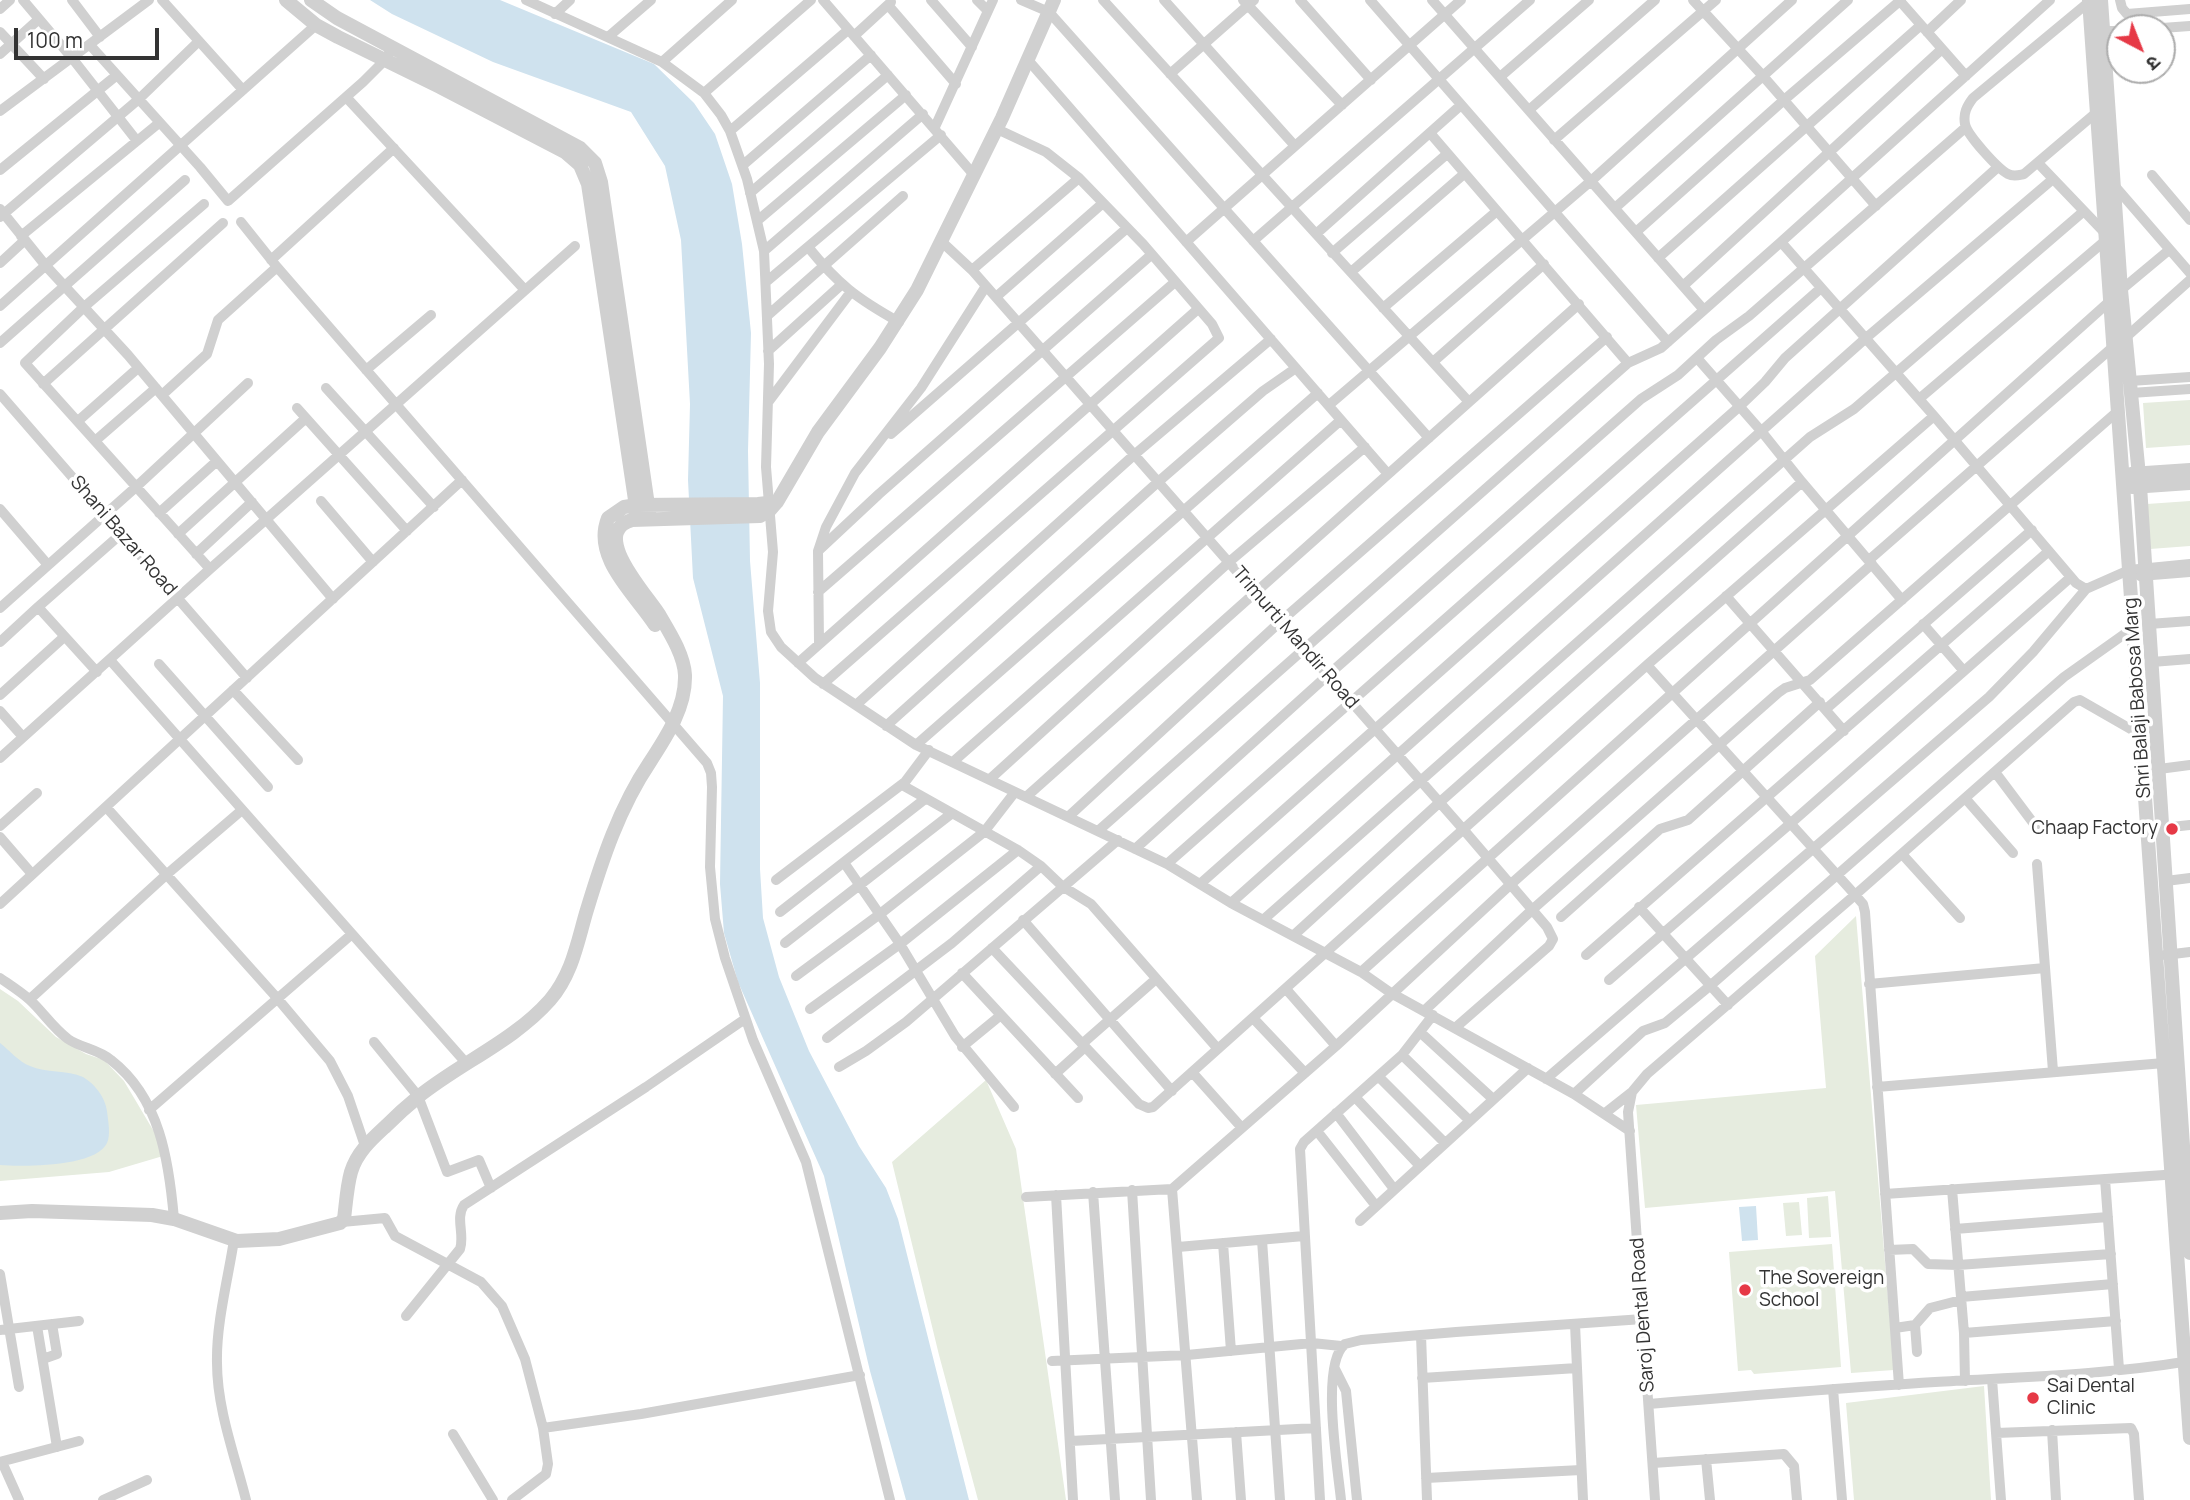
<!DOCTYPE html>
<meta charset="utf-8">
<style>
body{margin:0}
#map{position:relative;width:2190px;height:1500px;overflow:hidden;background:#fff;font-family:Manrope,"Noto Sans Devanagari",sans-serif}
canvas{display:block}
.north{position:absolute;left:2106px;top:14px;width:70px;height:70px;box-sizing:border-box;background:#fff;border:2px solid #adadad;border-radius:50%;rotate:138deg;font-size:19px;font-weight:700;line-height:28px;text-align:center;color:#333}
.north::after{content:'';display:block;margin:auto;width:24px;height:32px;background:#e63946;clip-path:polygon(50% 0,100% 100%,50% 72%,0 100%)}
.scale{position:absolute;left:14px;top:28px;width:145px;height:32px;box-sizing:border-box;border:4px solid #333;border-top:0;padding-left:9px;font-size:21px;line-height:24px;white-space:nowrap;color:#333;-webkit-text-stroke:5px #fff;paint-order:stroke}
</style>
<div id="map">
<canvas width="2190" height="1500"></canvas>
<div class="north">उ</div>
<div class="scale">100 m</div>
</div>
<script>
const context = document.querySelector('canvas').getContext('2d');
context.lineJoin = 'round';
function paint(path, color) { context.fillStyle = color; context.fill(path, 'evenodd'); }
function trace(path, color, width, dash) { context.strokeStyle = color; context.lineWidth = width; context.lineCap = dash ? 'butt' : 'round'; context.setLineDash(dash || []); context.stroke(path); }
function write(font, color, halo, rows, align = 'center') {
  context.font = font + ' Manrope,sans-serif'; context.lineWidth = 7; context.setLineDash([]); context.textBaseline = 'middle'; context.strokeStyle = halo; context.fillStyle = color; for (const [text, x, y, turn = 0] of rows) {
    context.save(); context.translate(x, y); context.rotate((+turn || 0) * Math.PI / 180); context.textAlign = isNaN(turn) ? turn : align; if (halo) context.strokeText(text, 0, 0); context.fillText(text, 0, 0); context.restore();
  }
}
const green = new Path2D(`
 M2190,400V445L2146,448L2143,403Z
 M2190,501V546L2150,549L2147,504Z
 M1856,916L1894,1370L1851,1373L1835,1191L1645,1208L1636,1105L1826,1088L1815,956Z
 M0,989L18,1001L56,1037L86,1054L104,1060L124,1081L156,1135L163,1156L109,1172L0,1181Z
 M986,1080L1016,1149L1066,1500H978L939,1355L892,1162Z
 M1828,1196L1831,1237L1809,1238L1807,1198Z
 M1799,1202L1802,1235L1786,1236L1783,1203Z
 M1832,1244L1841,1367L1754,1374L1751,1370L1738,1371L1729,1252Z
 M1984,1386L1991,1500H1854L1846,1403Z`);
const water = new Path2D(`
 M370,0H500L654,64L694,103L715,134L732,184L742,244L751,333L748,451L750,561L760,683V869L763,918L779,977L809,1051L859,1146L886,1188L898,1219L969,1500H906L870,1371L824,1176L738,982L724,933L720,884L723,696L693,578L688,480L690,404L681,240L665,166L631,112L493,62L392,14Z
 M0,1043C9,1050 19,1062 30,1066C46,1073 67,1070 83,1077C95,1084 105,1097 107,1111C108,1120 111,1135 107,1143C96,1167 23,1167 0,1165Z
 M1756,1206L1758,1240L1742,1241L1739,1207Z`);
const minor = new Path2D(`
 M23,0L72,58L137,141
 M72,0L100,37
 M162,0L243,90
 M526,0L662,62L704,93L721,115L730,131L747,179L764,251L769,364L766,467L773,552L768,611L771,632L781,647L815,678L916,745L1167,864L1231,903L1361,972L1391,993L1574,1094L1630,1131
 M823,0L974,175
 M931,0L972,47
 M977,0L988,11
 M1021,0L1049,12L1429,438
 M1103,0L1469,402
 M1164,0L1295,146
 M1243,0L1342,105
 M1300,0L1371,80
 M1370,0L1668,342
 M1432,0L1704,310
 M1693,0L1763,76L1876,206
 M1899,0L1966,76
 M2050,0L1781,242L1934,416L2076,583L2086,589L2129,570L2190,564
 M2120,0L2122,8L2127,14L2190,9
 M2089,2L1973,98C1967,106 1963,113 1965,124C1967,135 1998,169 2008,174C2014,177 2019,175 2024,174L2097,112
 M888,5L956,84
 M0,9L10,0
 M555,14L570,0
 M2162,28L2190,26
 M2103,31H2120
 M0,32L44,79
 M1927,32L1961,0
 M854,36L891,2
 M608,37L651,0
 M90,45L200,167L228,201L363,82L384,61L392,48
 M0,54L39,19
 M1028,60L1388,474
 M662,62L732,0
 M1170,74L1254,0
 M1500,77L1589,0
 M704,93L811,0
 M346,97L525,290
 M1529,110L1655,0
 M0,111L149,0
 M935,127L993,0
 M730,131L848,30
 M1430,133L1628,363
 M1554,140L1716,0
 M2038,163L2105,233
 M743,165L871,55
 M0,170L117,75
 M2152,175L2190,220
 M2113,184L2190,273
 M750,193L888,75
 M204,204L84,307L25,363L210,569
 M1615,208L1848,0
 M0,209L46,266L128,355L333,599
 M0,217L139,99L199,41
 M757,221L906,95
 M241,222L277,267L707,763L711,773L712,787L710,867L715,919L725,958L753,1040L806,1162L890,1500
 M1636,232L1784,100L1901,0
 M1316,234L1461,105
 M21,236L159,123
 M1253,241L1530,0
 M942,242L972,270L1463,829L1547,927L1553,939L1549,946L1455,1028
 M1186,242L1461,0
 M808,247C838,284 856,298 899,322
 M764,251L923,114
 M1332,253L1447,154
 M1658,258L1921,25
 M271,260L394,148
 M0,263L25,240
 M972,270L1079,178
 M1351,272L1464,174
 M766,282L941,135
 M1683,286L1942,49
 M2121,290L2169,250
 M996,297L1103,203
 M0,306L316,25
 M1383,308L1497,211
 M767,316L903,196
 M2125,338L2190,280
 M0,343L185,180
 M768,351L841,285
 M1697,358L1762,432L1802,482L1902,600
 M1433,362L1544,264
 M366,370L431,315
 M2130,381L2190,377
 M43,384L223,223
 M326,388L434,507
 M2131,393L2190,389
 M0,394L247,678
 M162,395L207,354L218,320L277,267
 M1919,399L2106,240
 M769,401L850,293
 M1329,405L1591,181L1792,0
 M297,408L407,531
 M78,421L138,368
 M891,434L1126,229
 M95,441L156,388
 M321,501L373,562
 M0,509L48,565
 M159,513L217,461
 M178,534L306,418
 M818,551L879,494L1151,255
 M196,554L252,502
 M1869,560L2113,347
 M2140,576L2190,572
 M818,592L1175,282
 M1726,596L1844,731
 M0,608L136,487L248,383
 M1923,624L1963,670
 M2149,624L2190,621
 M0,642L38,607
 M819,643L818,551L826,527L855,473L921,388L986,286
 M110,660L467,1064
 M2152,662L2190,659
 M798,663L1198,309
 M159,664L268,787
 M1647,665L1849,888L1863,904L1865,912L1899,1385
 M97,672L38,607L121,534
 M823,684L1219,338L1212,324L1143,244L1079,178L1046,152L997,129
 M233,690L298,760
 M0,695L64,637
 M856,705L1134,455L1271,339
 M1826,709L2032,530
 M0,711L23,737
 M886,726L1158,482L1263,391L1296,368
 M916,745L1318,393
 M0,758L210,569L575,246
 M954,761L1341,420
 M2159,769L2190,765
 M1995,772L2040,832
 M990,779L1229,562L1365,447
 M902,785L1018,850L1041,866L1062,886L1091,904L1218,1049
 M1026,797L1579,304
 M1965,798L2013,853
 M106,807L277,998L330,1061L348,1096L365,1146
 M1068,817L1281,621L1607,337
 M0,826L37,793
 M2162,828L2190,825
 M1098,831L1628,363L1661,348L1781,242
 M0,837L32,874
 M1135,849L1328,675L1641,399L1678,375L1716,340L1749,316L1965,128
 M1902,854L1960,918
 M845,864L900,944L955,1036L1014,1107
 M1167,864L1821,288
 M2037,864L2053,1071
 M776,880L905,782L929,750
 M2166,881L2190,878
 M1200,884L1740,406L1765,382L1785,358L1998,167
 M1231,903L1866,338L2053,179
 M0,904L462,480
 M1639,907L1728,1005
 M780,912L925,799
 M1561,917L1660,829L1688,820L1820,702
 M1023,920L1172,1091
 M1263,920L1810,437L1854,409L2084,211
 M1294,935L1440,802L1802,482
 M785,943L951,814
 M992,948L1139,1104L1148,1108L1153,1107L1647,665L1934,416
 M1586,955L2049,551
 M2165,955L2190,952
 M1361,972L2110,301
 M962,973L1078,1098
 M796,976L880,914L984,832L1015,792
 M0,978C10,985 21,992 30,1000C43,1012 53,1028 68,1039C81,1048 98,1049 111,1060C160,1098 169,1161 174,1219
 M1609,980L1791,823L2071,577
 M1869,984L2045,968
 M1286,989L1336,1046
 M30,999L166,875L242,810
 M810,1009L900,944L1018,850
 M1424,1011L1533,909L1778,693L1785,688L1810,680L2118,411
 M1253,1018L1305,1073
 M1421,1033L1493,1099
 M827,1038L952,943L1041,866
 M374,1042L418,1096L447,1172L479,1160L491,1188
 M1082,1044L1156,979
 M962,1047L1001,1015
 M1402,1055L1469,1120
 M839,1067L866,1051L906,1022L1118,840
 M1192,1072L1242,1128
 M1055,1074L1085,1047
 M1379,1077L1445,1143
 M1546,1079L1989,697L2033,652L2086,589
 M1877,1087L2164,1063
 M1632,1092L1628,1112L1655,1500
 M1574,1094L1643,1031L1665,1023L1711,985L2064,677L2133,628
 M1355,1097L1420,1166
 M149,1110L352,934
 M1336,1113L1394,1189
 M1604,1114L1632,1092L1647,1074L1855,895L2074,702L2080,700L2141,735
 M1317,1131L1376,1206
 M2105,1179L2119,1369
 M1172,1189L1197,1500
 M1952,1189L1964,1333L1965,1381
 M1132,1190L1151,1500
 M1093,1192L1115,1500
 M1885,1194L2179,1174
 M1056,1195L1073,1500
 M1026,1197L1172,1189L1336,1046L1511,884L1872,564
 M1360,1221L1528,1068
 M342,1222L385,1218L395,1236L481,1282L502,1306L525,1359L543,1428L548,1464L546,1474L512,1500
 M1955,1229L2108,1217
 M234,1240C228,1279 216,1324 217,1363C217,1409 235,1456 246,1500
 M1262,1240L1280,1500
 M1223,1243L1231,1351
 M1178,1247L1304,1236
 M1889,1250L1913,1249L1928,1264L1958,1265L2111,1254
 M0,1274L19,1387
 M1961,1297L2113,1284
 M406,1316L460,1249C465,1235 455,1218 464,1205L646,1087L745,1019
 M1575,1324L1583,1500
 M1915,1325L1917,1352
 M37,1326L57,1447
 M1895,1328L1915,1325L1930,1308L1961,1300
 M0,1330L79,1321
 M1964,1333L2116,1321
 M1421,1335L1427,1500
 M43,1359L57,1354L52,1324
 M1052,1361L1187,1355L1312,1343L1341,1346
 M1335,1369L1346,1391L1357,1500
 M1422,1378L1577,1368
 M1992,1379L2001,1500
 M1833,1389L1842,1500
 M1649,1404C1744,1396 1840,1388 1935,1382C2020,1377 2106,1375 2190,1361
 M543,1428L641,1414L860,1375
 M2052,1430L2056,1500
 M1236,1432L1241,1500
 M1996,1433L2131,1428L2134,1434L2139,1500
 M453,1434L493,1500
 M1071,1441L1316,1428
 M1706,1459L1710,1500
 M0,1462L79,1441
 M2,1462L19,1500
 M1653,1463L1784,1454L1794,1466L1797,1500
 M1426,1478L1581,1470
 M103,1500L147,1480
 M1320,1500L1300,1149L1304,1142L1402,1055L1433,1015
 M1341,1500C1338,1469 1320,1364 1345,1344L1361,1340L1456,1332L1643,1319`);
const tertiary = new Path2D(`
 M286,0L316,25L338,37L440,87L565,152L580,165L588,184L638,520
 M311,0L337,18L580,148L595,163L601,182L650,519
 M2089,0L2190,1438
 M2101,0L2121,290L2140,486L2190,1253
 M2131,474L2190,470
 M2132,487L2190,483
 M655,625C635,594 592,558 608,518L624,507L637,505L758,504L777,502
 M0,1213L32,1211L152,1215L174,1219L237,1241L279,1239L340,1223L344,1219C346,1203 347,1186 351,1172C357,1152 372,1139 386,1126C396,1116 407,1106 418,1097C460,1063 514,1041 550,1000C572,974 577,944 586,913C602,860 619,808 650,762C667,736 686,707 685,675C684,655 670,633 660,616C650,598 587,533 632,520L760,516L770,510L777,502L818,432L880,348L917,290L1002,118L1054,0`);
const markers = [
 [2172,829,7,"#e63946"],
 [1745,1290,7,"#e63946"],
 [2033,1398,7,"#e63946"]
];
const streetNames = [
 ["Shani Bazar Road",123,536,49],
 ["Trimurti Mandir Road",1295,638,49],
 ["Shri Balaji Babosa Marg",2138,698,-94],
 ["Saroj Dental Road",1643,1315,-94]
];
const poiNames = [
 ["Chaap Factory",2158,829,"right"],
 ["The Sovereign",1759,1279],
 ["School",1759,1301],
 ["Sai Dental",2047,1387],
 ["Clinic",2047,1409]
];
paint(green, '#e6ecdf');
paint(water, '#cfe2ee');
trace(minor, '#d0d0d0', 10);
trace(tertiary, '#d0d0d0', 14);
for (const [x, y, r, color] of markers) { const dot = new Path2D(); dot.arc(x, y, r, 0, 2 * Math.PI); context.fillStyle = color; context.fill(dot); trace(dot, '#fff', 2.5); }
write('19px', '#333', '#fff', streetNames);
write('19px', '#333', '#fff', poiNames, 'left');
</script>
